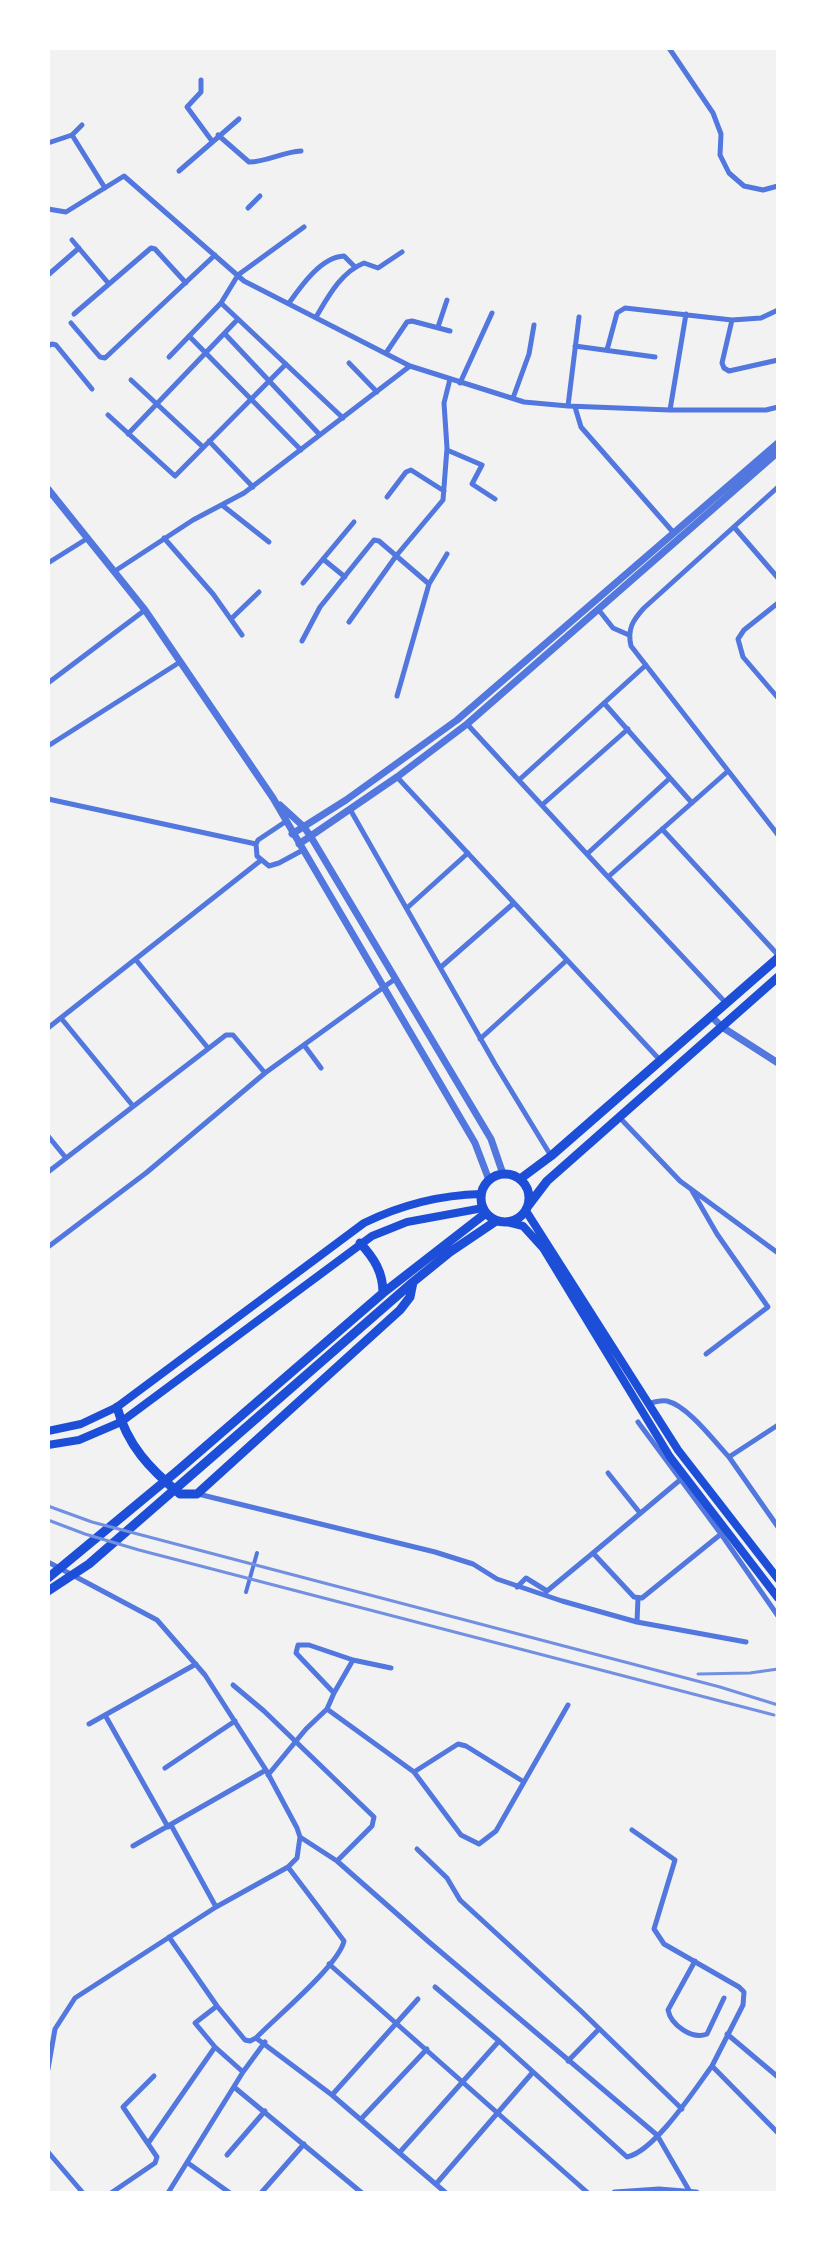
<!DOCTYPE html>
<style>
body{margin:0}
#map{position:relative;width:826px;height:2241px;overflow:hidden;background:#f2f2f2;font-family:Quicksand,sans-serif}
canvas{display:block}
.frame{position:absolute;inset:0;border:50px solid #fff;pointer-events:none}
</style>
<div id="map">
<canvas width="826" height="2241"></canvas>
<div class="frame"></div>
</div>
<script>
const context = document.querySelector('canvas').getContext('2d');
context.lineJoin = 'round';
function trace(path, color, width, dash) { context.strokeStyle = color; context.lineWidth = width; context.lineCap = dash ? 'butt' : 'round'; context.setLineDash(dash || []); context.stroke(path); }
const pedestrian = new Path2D(`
 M246,1592L257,1553`);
const minor = new Path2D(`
 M669,48L713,113L721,134L720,155L729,173L744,186L763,190L778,186
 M201,80V92L187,107L212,141
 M72,135L105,188
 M218,135L249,162C267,162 282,152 301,151
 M48,143L72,135L82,125
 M179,171L239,119
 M248,208L260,196
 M48,209L66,212L124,176L244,281L410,366L524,402L568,406L670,410H766L778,407
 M304,227L238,275L221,303L343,418
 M72,240L109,284
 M48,275L79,248
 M289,303C301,286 321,257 344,256L355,267
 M74,314L151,248L155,249L186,283
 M316,317C328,297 341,272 364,263L378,268L402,252
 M732,320L722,363L724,368L729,371L778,360
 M71,323L100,357L105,358L215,255
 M438,327L447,300
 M225,334L320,435
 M189,336L301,450
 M48,346L52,344L56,345L92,389
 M575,346L655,357
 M607,350L617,313L625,308L732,320L761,318L778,310
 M386,353L407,322L412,321L450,331
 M169,357L221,303
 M349,363L377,392
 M131,380L203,447
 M460,383L492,313
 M513,398L529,354L534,325
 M568,406L579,317
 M575,407L581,427L673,532
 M670,410L686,314
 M108,415L175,476L286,364
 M128,434L238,319
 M209,441L253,487
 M447,450L482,465L472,484L495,499
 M387,497L406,472L411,470L444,491
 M222,505L269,542
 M734,527L778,578
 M164,538L213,594L242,635
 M323,559L345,577
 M48,563L88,538
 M115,571L193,520L244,493L410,366
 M303,583L354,522
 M778,603L744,630L738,639L743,657L778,698
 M598,609L613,628L629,635
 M231,619L259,592
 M349,622L396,556L443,500L447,448L444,403L450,379
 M302,641L320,607L374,540L379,541L429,584L447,554
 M48,683L145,610
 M397,696L429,584
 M604,703L692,803
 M467,724L608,877
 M48,746L180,662
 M397,777L659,1059
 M519,780L646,665
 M48,799L256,844
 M542,805L628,729
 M351,811L495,1064L551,1156
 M285,822L258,840L256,844L257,856L269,866L279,863L303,850
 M662,829L778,955
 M778,829L775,831L778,835
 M775,831L631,646C627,629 633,620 644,608L778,487
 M587,854L670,778
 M407,908L468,853
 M136,960L208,1048
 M441,967L514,903
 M725,1002L608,877L728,771
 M61,1018L133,1106
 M48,1028L260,861
 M480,1039L567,960
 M304,1045L321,1068
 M620,1118L680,1181L778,1253
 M48,1136L66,1158
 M48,1172L226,1035H233L265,1073
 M691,1189L717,1234L768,1307L706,1354
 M48,1247L146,1173L265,1073L395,979
 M648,1404C654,1402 660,1400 667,1401C688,1406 714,1441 729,1457L778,1425
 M638,1422L721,1534L778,1616
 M729,1457L778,1527
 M608,1473L640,1513
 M198,1494L435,1552L473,1564L497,1579L562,1601L637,1622L746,1642
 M593,1553L680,1480
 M48,1562L157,1620L205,1675L266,1770L297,1828L300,1837L297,1858L288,1867L216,1907L75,1998L55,2029L48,2069
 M517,1587L526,1578L547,1591L593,1553L634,1597L642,1598L721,1534
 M637,1622L638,1598
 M233,1685L264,1711L374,1817L372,1826L337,1861
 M334,1693L353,1660
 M327,1709L414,1772L461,1835L479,1844L496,1831L568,1705
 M105,1715L168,1827
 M89,1724L196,1664
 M165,1768L235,1721
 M414,1772L458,1744L466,1746L524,1782
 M268,1775L306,1729L327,1709L334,1693L296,1653L298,1645H309L353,1660L391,1668
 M171,1825L216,1907
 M632,1830L675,1860L654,1929L664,1944L739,1987L744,1992L743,2005L712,2066L778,2133
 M300,1837L337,1861L429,1942L657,2135L690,2192
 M133,1846L266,1770
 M417,1849L447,1878L460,1900L581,2011L682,2109
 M169,1937L217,2006L245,2040L250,2041L256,2038C276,2017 339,1965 344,1941L288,1867
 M695,1961L668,2010C671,2025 692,2040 707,2034L724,1998
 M329,1964L588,2193
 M435,1987L499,2041L627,2157C655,2151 695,2089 712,2066
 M217,2006L195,2023L215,2047L243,2072
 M727,2034L778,2077
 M256,2038L332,2095L446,2193
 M568,2061L599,2029
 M234,2087L362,2193
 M332,2095L418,1999
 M361,2119L427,2049
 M149,2142L215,2047
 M48,2152L83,2193
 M400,2152L499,2041
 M227,2155L265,2111
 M188,2163L230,2193
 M436,2184L533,2072
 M111,2193L155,2163L157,2157L123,2107L154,2076
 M168,2193L243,2072L265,2042
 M261,2193L304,2144`);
const tertiary = new Path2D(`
 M48,489L145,610L273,798L475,1143L489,1180
 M280,805L304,827L311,837L491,1139L503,1174
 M292,834L346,800L457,720L778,443
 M299,844L397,777L467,724L778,452
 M711,1016L722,1027L778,1063
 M615,2193L659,2190L696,2193`);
const primary = new Path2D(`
 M526,1211L678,1450L778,1579
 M507,1222L523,1226L543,1248L670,1457L778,1598
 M48,1431L81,1424L117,1407L364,1223C401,1205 439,1195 481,1194
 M48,1445L79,1440L121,1422L372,1236L407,1222L483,1208`);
const trunk = new Path2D(`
 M481 1198a24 24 0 1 1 48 0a24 24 0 1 1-48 0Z
 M520,1179L551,1156L778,958
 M528,1206L547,1181L778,977
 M360,1243C374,1258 383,1272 383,1293
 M117,1407C127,1445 150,1469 180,1494H197L400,1310L410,1297L413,1282
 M48,1578L176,1472L383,1293L486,1213
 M48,1591L89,1564L413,1282L450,1252L496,1221`);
const rail = new Path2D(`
 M48,1506L92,1522L720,1687L778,1705
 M48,1520L85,1534L139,1550L774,1715
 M698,1674L750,1673L778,1669`);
trace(pedestrian, '#5277de', 4);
trace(minor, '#5277de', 5);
trace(tertiary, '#5277de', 7);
trace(primary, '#1d4ed8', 8);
trace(trunk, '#1d4ed8', 9);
trace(rail, '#7290e2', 3);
</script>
